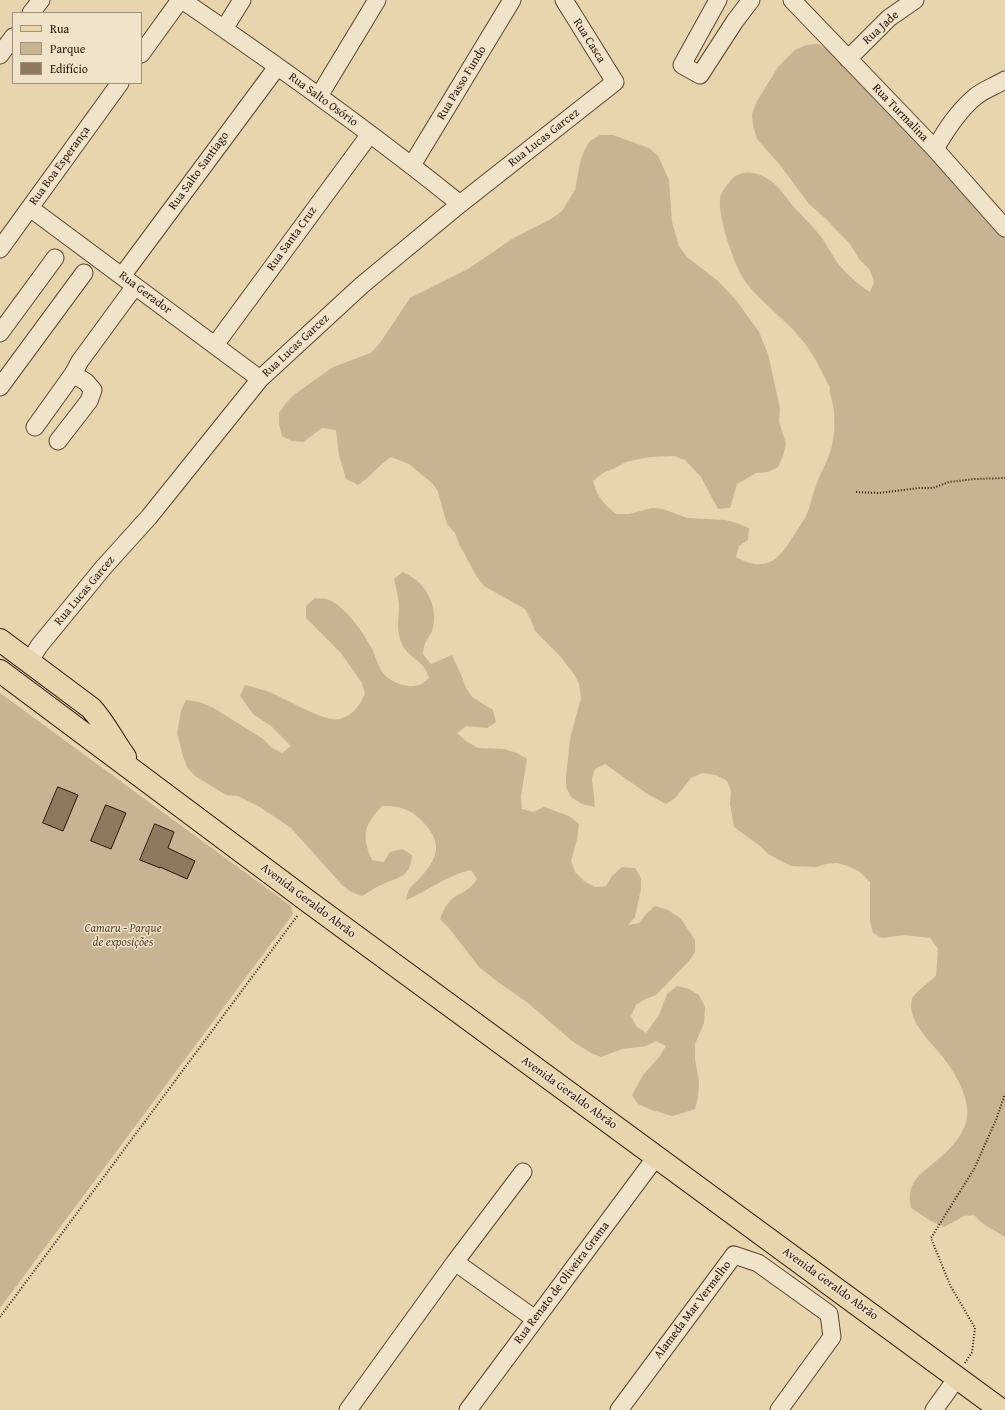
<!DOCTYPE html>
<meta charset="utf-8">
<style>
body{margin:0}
#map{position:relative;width:1005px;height:1410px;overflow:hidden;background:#e7d5ae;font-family:"Gentium Book Plus",serif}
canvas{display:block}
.legend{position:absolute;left:12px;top:12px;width:130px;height:72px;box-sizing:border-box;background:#efe4ca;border:1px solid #a0917c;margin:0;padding:5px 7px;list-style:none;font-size:12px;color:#291508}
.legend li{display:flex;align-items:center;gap:8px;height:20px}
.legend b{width:20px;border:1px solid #a0917c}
</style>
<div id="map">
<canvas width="1005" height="1410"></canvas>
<ul class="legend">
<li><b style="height:5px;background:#e7d5ae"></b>Rua</li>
<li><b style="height:11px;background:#c7b492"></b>Parque</li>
<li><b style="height:11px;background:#8c795e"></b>Edifício</li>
</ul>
</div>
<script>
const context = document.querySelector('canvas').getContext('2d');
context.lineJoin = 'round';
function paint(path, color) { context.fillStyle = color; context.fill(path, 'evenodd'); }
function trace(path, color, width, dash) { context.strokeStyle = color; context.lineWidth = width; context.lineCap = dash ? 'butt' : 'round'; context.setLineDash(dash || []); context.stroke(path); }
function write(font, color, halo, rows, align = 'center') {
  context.font = font + ' "Gentium Book Plus",serif'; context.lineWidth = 3; context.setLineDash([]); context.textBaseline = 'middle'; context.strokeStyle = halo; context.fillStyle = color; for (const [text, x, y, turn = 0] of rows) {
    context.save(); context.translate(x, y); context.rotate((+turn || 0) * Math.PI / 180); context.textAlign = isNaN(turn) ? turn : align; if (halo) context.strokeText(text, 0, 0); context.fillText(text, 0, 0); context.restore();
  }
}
const green = new Path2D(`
 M818,44L829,50L952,177L998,232L1005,238V1237L982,1223L974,1215L964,1216L944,1227L931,1221L911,1208C906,1183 919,1175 936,1161C951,1149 970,1130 967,1108C965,1089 954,1072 943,1057C931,1042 906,1020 912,999C914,993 931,981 936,976L938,949L930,938L905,935L882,938L873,933L870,921V882L860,872L848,866L837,863L826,864L816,867L791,866L768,854L760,846L734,827L730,804L731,791L727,781L716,775L702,773L691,778L675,798L666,804L646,793L605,764L595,769L592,779L595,807L582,804L571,797L566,787V776L570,739L581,698L579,684L574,674L559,655L535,631L531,620L525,609L484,586L477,577L459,544L455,533L447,524L438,492L433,484L409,464L391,457C379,465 370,477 358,485L346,479L339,455L336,430L322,428L303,442L292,441L282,436L279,424V413L286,403L295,394L333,367L371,353L380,343L410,298L468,269L512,239L551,219L562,211L575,190L580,163L584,151L590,141L600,135H613L649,148L658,156L669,180L672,222L679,246L687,257L718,281L736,300L759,332L768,354L776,390L780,409L779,421L786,444L783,456L778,467L768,472L756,473L737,484L730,508L718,509L701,477L685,460L674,456L649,457L626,462L613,469L603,473L593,481C598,498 603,503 616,514H629L652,508L663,509L687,518L725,520L737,523L749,528L748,540L739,546L736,557C764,572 777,563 792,538C798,529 805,519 809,509C811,501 813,493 816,486C821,470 831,457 833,440C835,431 835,411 832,401C831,395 829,393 830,387C822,373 815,357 806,345C789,322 765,306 747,284C735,269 718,218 720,199C720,193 732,177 737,175C747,170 758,173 768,179C780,187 784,195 792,205C800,214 809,222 817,232C825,241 830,252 837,262C846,274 858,284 870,292L874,282L870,270L859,259L850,244L826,219L809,204L780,165L757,139L753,126L752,114L757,101L778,67L795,50L806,45Z
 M403,572C410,576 418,580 423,587C433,599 437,616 432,631C427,642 424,641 423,654L431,664L452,655L462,677L466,688L472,697L493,710L496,722L487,728L466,726L457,733L466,741L478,748L504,749L517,753L527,759L521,796L522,809L533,812L544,807L569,816L579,824L577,839L571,861L575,872L584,881L595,887L606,886L612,876L622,867L635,868L641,878V889L635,917L628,925L639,923L646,914L655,906L668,910L681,919L695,940V952L688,962L656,995L645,999L636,1005L631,1016L636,1026L646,1033L659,1015L667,994L677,986L689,989L699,995L705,1007L704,1023L695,1044V1059L699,1082L698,1097L695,1109L683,1113L672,1116L649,1109L638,1104L632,1095L643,1075L660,1056L666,1046L656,1041L646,1046L622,1049L601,1057L591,1053L572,1041L528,1003L498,982L479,967L449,928L440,919C443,912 446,904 452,899C463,890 468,893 477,879L471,870C447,875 428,891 406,900C407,896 408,891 410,888C412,885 416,882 419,879C437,859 444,845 424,823C411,809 401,806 382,806C364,825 361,835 372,860L384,862L390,852L402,849L412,855C410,879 399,876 381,885C374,888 368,893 362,896L351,892L342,885L291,828L260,807L238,796L226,795L195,776L187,767L183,756L177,733L181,711L186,700L199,702L212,707L263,739L271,747L282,753L291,746L271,726L253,714L240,696L245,685C253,687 261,689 269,692C285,698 325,723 340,719C352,716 360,705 365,694L362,683L341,653L306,618V606L315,598C318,599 323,598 327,599C345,605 365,635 373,651C376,658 378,666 383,673C390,682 407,689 419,685C422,684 426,681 429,678C424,659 408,659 401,642C396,629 399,617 399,604C398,596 396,587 394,579Z
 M0,693L291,906L293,914L0,1308Z`);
const building = new Path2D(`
 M58,787L78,795L63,831L43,823Z
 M106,805L126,813L111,849L91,841Z
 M155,824L174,832L168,848L195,861L187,879L160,867V868L140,860Z`);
const path = new Path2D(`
 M856,492L879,493L919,488H933L949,482L975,479L1005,478
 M0,1317L298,915
 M965,1363L972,1352L975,1328L950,1285L931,1238L974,1169L996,1120L1005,1094`);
const minor = new Path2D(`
 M182,0C277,65 371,132 460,204
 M718,0L682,65L700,75L735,21L751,0
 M792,0L935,149L1005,228
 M31,13L41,0
 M224,29L242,0
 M141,54L180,0
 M0,55L13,37
 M848,59L889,18L915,0
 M319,96L377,0
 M935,149C946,130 958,111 975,97C983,90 995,86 1005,80
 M412,165L512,0
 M30,208L260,379
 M0,249L120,83
 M122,276L277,67
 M0,333L55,258
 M215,345L370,134
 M0,387L84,273
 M35,427L73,374
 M58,441L89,401L93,390L86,382L73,374L80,361L135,286
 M29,662L39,646L103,568L149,517L260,379L362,285L460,204L615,82L564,0
 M455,1262L523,1172
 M348,1410L455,1262L535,1319
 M468,1410L656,1157
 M619,1410L734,1255L758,1263L829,1314L832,1337L779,1410
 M934,1410L957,1378`);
const major = new Path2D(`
 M0,640L91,708C105,723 113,741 125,757
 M0,671L309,902L1001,1410`);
const streetNames = [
 ["Rua Jade",881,28,-42],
 ["Rua Casca",589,41,58],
 ["Rua Passo Fundo",462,83,-59],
 ["Rua Salto Osório",323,100,36],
 ["Rua Turmalina",900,113,46],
 ["Rua Lucas Garcez",544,138,-38],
 ["Rua Boa Esperança",60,166,-54],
 ["Rua Salto Santiago",199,171,-54],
 ["Rua Santa Cruz",292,239,-54],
 ["Rua Gerador",145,293,37],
 ["Rua Lucas Garcez",296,346,-43],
 ["Rua Lucas Garcez",85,591,-50],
 ["Avenida Geraldo Abrão",308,901,37],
 ["Avenida Geraldo Abrão",569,1093,36],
 ["Rua Renato de Oliveira Grama",562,1283,-53],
 ["Avenida Geraldo Abrão",830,1284,36],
 ["Alameda Mar Vermelho",693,1310,-53]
];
const parkNames = [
 ["Camaru - Parque",123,929],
 ["de exposições",123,943]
];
paint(green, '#c7b492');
paint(building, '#8c795e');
trace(building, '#291508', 1);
trace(minor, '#584532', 19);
trace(major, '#291508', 24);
trace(path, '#291508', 2, [1, 2]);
trace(minor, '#efe4ca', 17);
trace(major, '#e7d5ae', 22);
write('12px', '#291508', '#efe4ca', streetNames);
write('italic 12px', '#584531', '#efe4ca', parkNames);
</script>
